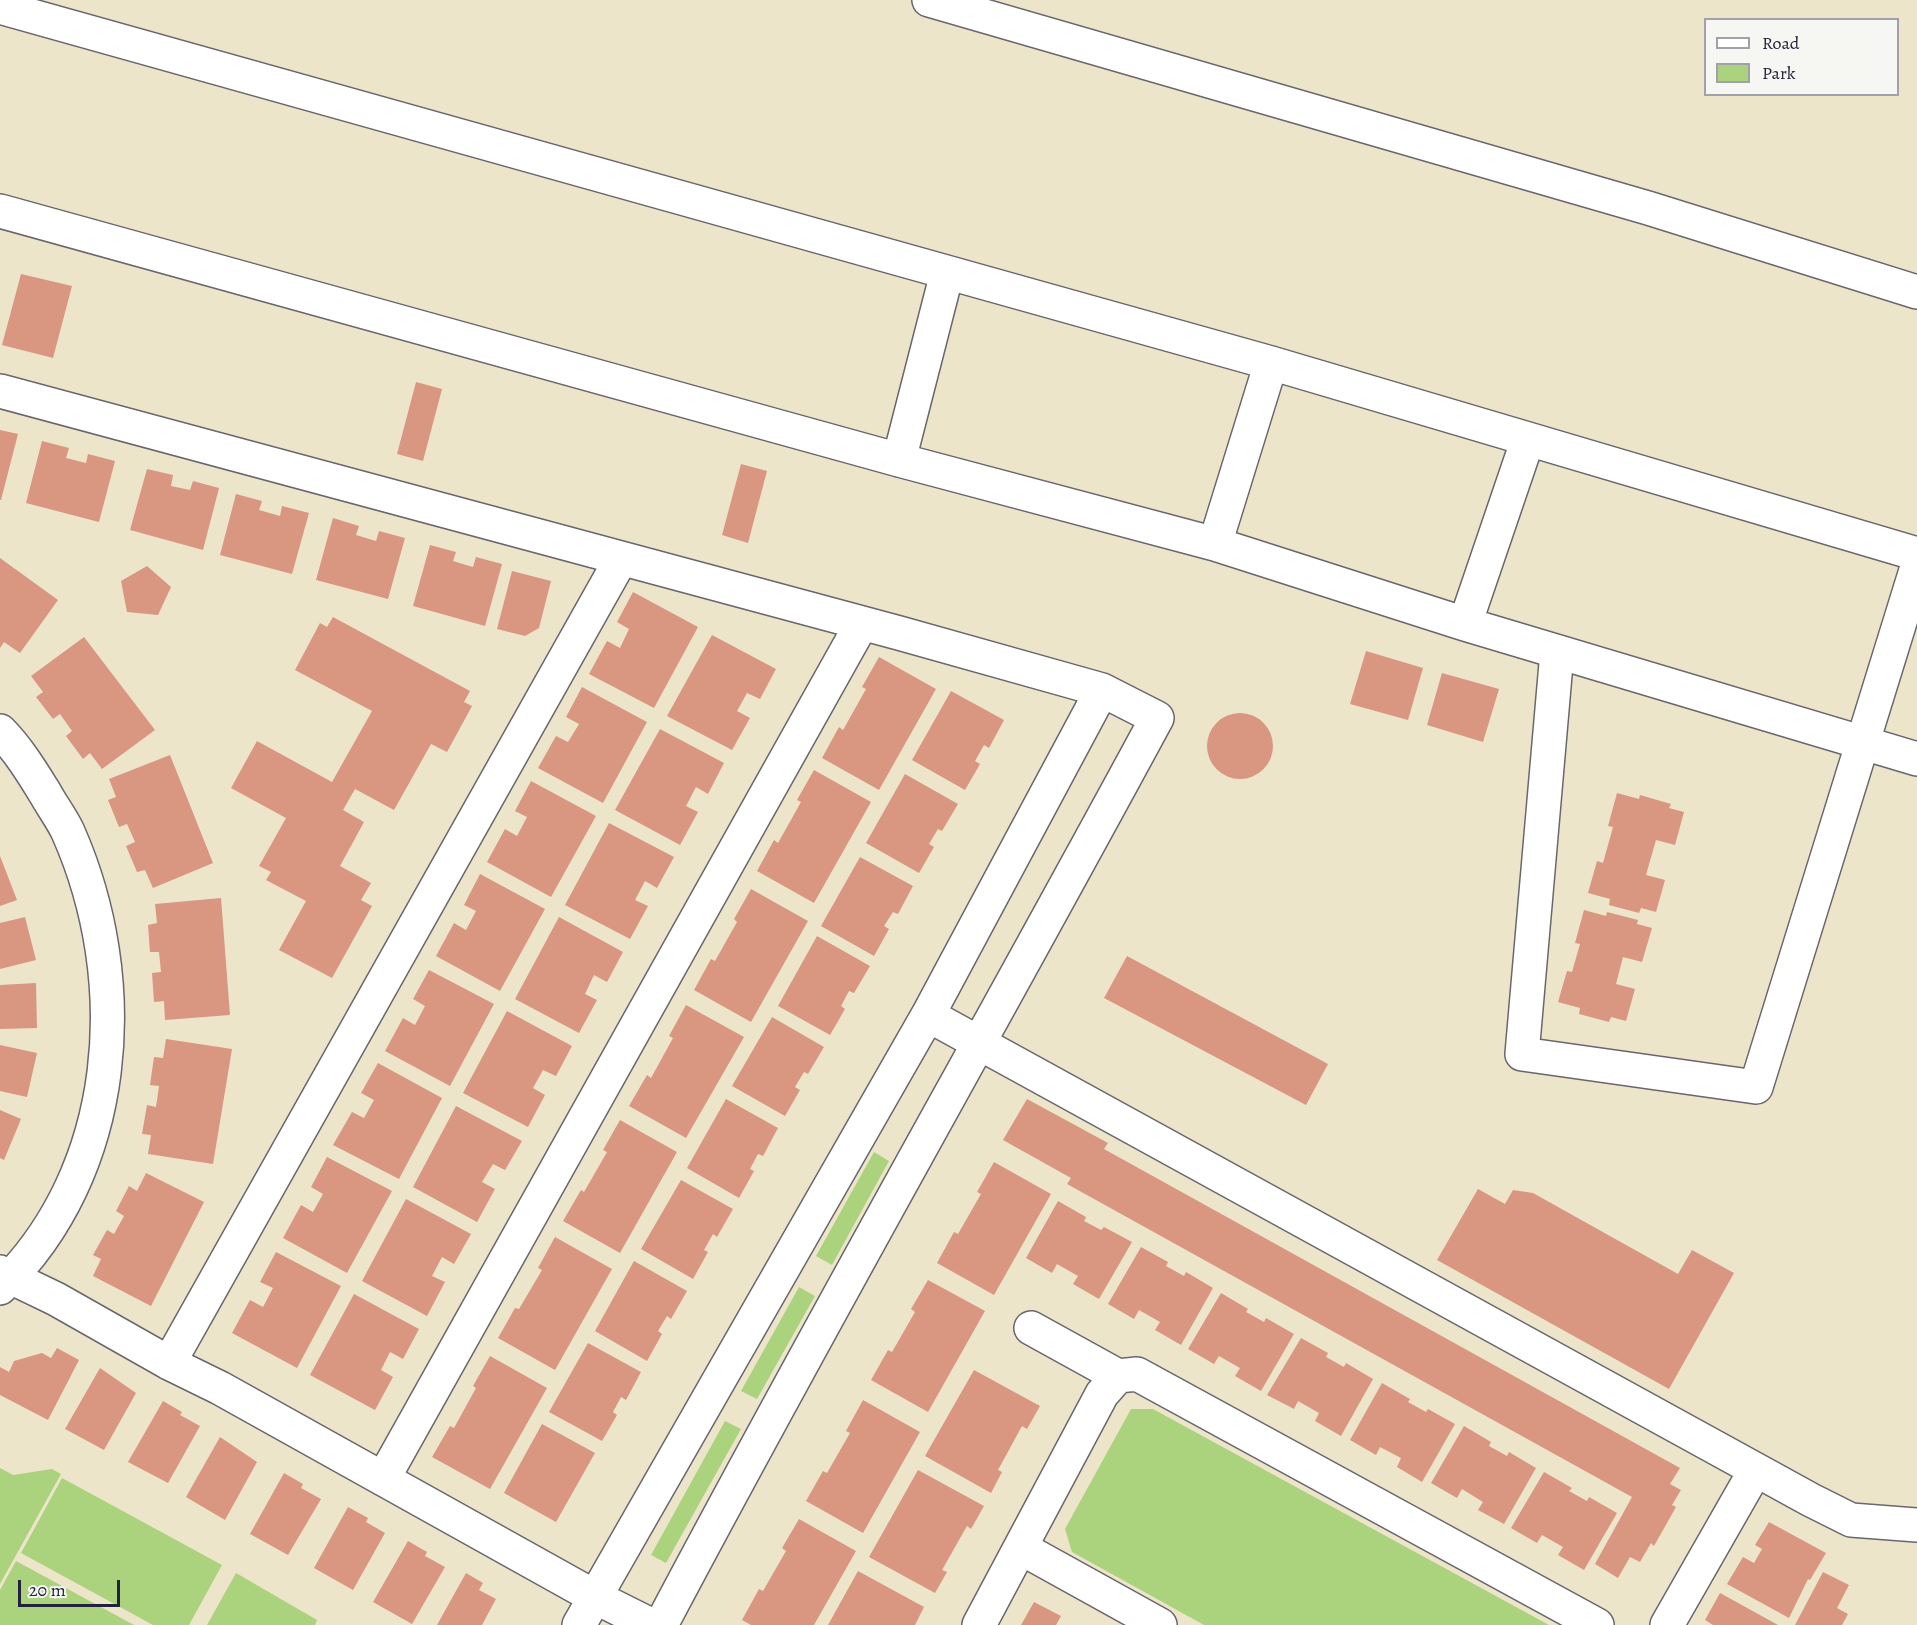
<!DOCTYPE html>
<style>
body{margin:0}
#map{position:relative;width:1917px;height:1625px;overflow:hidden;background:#ede5ca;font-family:Alegreya,serif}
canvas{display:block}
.legend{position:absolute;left:1704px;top:18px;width:195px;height:78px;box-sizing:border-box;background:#f6f6f2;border:2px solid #a1a1a9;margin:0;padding:8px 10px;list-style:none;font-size:18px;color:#22223b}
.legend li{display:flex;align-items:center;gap:12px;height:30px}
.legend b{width:30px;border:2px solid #a1a1a9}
.scale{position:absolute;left:18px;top:1580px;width:102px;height:27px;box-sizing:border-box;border:3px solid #22223b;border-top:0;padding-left:8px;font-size:18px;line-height:21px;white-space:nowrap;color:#22223b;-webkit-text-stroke:4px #f6f6f2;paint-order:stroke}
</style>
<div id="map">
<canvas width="1917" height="1625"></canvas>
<ul class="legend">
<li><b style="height:8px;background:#fff"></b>Road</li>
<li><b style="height:16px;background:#abd27c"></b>Park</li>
</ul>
<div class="scale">20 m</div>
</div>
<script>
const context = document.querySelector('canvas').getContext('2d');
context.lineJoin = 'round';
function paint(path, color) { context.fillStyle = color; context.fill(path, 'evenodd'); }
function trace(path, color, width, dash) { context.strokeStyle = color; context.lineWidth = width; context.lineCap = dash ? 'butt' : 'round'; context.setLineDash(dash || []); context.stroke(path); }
const green = new Path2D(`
 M874,1152L889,1161L832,1265L816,1256Z
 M799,1287L815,1296L757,1399L741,1391Z
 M1131,1409H1153L1549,1625H1204L1072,1552L1065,1529Z
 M725,1421L741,1429L666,1563L651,1555Z
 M0,1468L13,1475L52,1469L61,1474L0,1584Z
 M62,1478L222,1565L189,1625H153L21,1553Z
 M16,1561L134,1625H0V1590Z
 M236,1573L317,1620L315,1625H207Z`);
const building = new Path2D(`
 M21,274L72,286L53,358L2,345Z
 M416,382L442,389L423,461L397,454Z
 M0,430L18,434L1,500H0Z
 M42,441L69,448L66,458L86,463L88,454L115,461L99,522L26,503Z
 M741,464L767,471L748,543L722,535Z
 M147,469L173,475L171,486L190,490L193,481L219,488L203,550L130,530Z
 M236,494L262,501L259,510L280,516L282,506L309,513L292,574L220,555Z
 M333,518L359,526L356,535L376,541L379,531L405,538L388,599L316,580Z
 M430,545L456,552L453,561L473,567L476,557L502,564L485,626L413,606Z
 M0,558L58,600L20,653L4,642L0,648Z
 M147,566L171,587L158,615L127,612L121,581Z
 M512,571L551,581L539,628L525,636L497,629Z
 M633,592L698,627L654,708L589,674L607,641L620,648L629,629L617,622Z
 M333,617L470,691L464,702L472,706L447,752L431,744L394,810L355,789L343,810L364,822L340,866L371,883L361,900L372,906L332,978L279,950L306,901L266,880L271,872L259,866L286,818L231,788L257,741L332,782L372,711L295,670L320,623L327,627Z
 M712,635L776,669L760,699L747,693L737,711L750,718L732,750L667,716Z
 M84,637L155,730L102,769L90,753L83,759L66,736L72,731L60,714L53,719L36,697L43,692L31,676Z
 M1366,651L1423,668L1408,720L1350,704Z
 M879,657L936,689L879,790L822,758L839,727L843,730L866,689L862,687Z
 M1442,673L1499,689L1483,742L1427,725Z
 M582,687L647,722L603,803L538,768L556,736L568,742L579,724L566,717Z
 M951,691L1004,720L989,748L984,745L975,761L980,764L965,790L912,760Z
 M1207 746a33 33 0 1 1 66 0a33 33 0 1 1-66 0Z
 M660,729L724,763L708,794L696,787L686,806L698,812L680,845L615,810Z
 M170,755L213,863L153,888L145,870L137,872L126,846L135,842L127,824L119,827L108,800L116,797L109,779Z
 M814,770L871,802L814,903L757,871L774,840L778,843L801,802L797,800Z
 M905,774L958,804L942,831L938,829L929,844L934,847L919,873L866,843Z
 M531,781L596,816L551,897L487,862L505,829L517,836L527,817L515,811Z
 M1617,793L1639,799L1640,795L1671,804L1669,808L1684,812L1675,845L1656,840L1646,875L1665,880L1656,912L1641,908L1639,913L1609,905L1610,899L1588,893L1597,861L1603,863L1613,827L1608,826Z
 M609,823L674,857L657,888L645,881L635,900L648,906L630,939L565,905Z
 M0,856L17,900L0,906Z
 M860,857L913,886L898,914L893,912L884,926L889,929L874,956L821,926Z
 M480,874L545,909L500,991L436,956L454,923L466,930L476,911L464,905Z
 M751,889L808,921L751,1022L694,990L711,959L715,961L737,922L734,919Z
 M221,898L230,1015L165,1020L164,1001L154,1002L152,973L161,972L159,952H150L148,925L157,923L155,904Z
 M1584,910L1606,916L1607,912L1638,920L1637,924L1652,928L1642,962L1623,957L1616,984L1635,989L1626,1021L1611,1017L1609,1022L1579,1014L1580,1008L1558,1002L1567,971L1572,972L1580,944L1575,943Z
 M25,917L36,960L0,969V923Z
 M559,917L623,952L607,982L594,975L585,994L597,1000L579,1033L515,999Z
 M817,936L870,966L854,993L849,991L841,1006L845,1009L830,1035L778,1006Z
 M1127,956L1328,1064L1306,1105L1104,998Z
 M429,970L494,1004L450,1086L385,1051L403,1018L415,1025L425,1006L413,999Z
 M36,983L37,1028L0,1029V985Z
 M686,1005L744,1037L686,1138L629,1106L647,1075L651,1078L673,1038L669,1036Z
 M507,1011L572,1046L556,1076L543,1070L533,1088L545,1095L528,1127L463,1093Z
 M772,1017L824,1047L808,1074L804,1072L795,1087L800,1090L785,1116L732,1086Z
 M166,1039L232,1049L213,1164L148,1154L151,1135L142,1134L147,1105L156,1107L159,1086L150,1085L154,1057L163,1058Z
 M0,1045L37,1053L27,1097L0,1091Z
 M378,1063L442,1098L399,1179L333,1145L352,1112L364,1118L374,1100L361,1093Z
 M726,1099L778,1128L763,1156L758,1154L750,1169L754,1171L739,1198L687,1168Z
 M1027,1099L1108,1143L1104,1149L1680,1468L1670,1484L1681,1490L1672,1505L1676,1507L1654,1546L1651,1543L1640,1562L1630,1557L1618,1578L1595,1564L1632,1497L1067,1184L1071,1178L1003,1140Z
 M456,1106L522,1141L505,1170L493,1164L482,1182L495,1189L477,1222L413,1187Z
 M0,1110L21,1119L4,1160L0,1158Z
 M620,1120L677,1152L620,1253L563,1221L581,1190L584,1192L607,1152L603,1150Z
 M327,1157L392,1191L347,1273L283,1238L301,1205L313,1212L323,1194L311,1187Z
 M994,1162L1051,1194L994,1295L937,1263L954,1232L958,1234L981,1194L977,1192Z
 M146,1173L204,1202L151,1306L93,1276L101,1259L93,1255L107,1230L114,1234L124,1216L116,1211L129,1186L137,1191Z
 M681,1180L733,1209L717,1237L713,1234L704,1250L708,1252L693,1279L641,1249Z
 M1478,1189L1505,1204L1513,1190L1533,1193L1678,1274L1692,1250L1734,1273L1669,1389L1437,1260Z
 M406,1199L471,1234L454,1264L442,1257L432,1276L445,1282L427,1316L362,1281Z
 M1058,1201L1086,1217L1084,1221L1101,1230L1104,1227L1132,1242L1099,1299L1073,1284L1078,1276L1057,1264L1052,1273L1026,1258Z
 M555,1237L612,1269L555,1370L498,1338L515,1308L519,1309L542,1270L538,1268Z
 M1141,1247L1168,1262L1166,1266L1184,1276L1186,1272L1213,1288L1181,1345L1155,1330L1160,1322L1139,1310L1134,1319L1108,1304Z
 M276,1252L341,1286L297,1368L232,1333L250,1300L263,1307L273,1288L260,1282Z
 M634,1261L687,1291L671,1319L667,1316L658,1331L662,1334L647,1361L595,1331Z
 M928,1280L985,1311L928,1412L871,1380L888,1350L892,1352L915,1312L911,1309Z
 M1221,1293L1248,1309L1246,1312L1264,1322L1266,1318L1294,1334L1261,1391L1235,1376L1240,1368L1219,1356L1214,1364L1188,1349Z
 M354,1294L419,1329L403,1359L390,1352L381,1370L393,1377L375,1410L310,1375Z
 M1301,1338L1328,1353L1326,1357L1344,1367L1346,1363L1373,1379L1341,1436L1315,1421L1319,1413L1298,1401L1294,1409L1267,1395Z
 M588,1343L641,1372L626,1400L621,1397L613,1412L617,1415L602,1441L549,1412Z
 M57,1348L79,1360L48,1420L0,1395V1367L9,1372L14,1361L42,1353L51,1358Z
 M490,1356L547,1388L490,1489L432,1457L450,1426L454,1428L476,1388L473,1386Z
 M100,1368L136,1393L104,1450L65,1429Z
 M974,1370L1040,1406L1027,1429L1022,1426L998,1470L1002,1472L991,1493L925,1456Z
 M1382,1383L1410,1399L1408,1402L1426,1412L1428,1409L1455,1424L1422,1482L1397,1467L1401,1458L1380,1447L1376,1455L1350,1440Z
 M863,1400L920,1432L863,1533L806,1501L823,1471L827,1473L850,1433L846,1431Z
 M163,1401L182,1412L180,1415L200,1426L168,1483L128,1462Z
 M542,1424L595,1453L556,1522L504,1493Z
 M1464,1426L1491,1442L1489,1446L1507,1456L1509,1452L1536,1468L1504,1524L1478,1510L1483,1502L1462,1489L1457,1498L1431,1483Z
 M220,1437L257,1462L225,1520L186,1497Z
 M918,1470L984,1506L971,1529L967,1526L942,1570L947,1572L935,1593L869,1557Z
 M1544,1472L1572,1488L1569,1491L1587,1501L1589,1497L1617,1513L1584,1570L1558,1555L1563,1547L1542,1535L1537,1543L1511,1528Z
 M284,1473L303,1484L301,1488L321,1499L288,1555L250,1534Z
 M348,1507L368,1518L366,1522L385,1533L353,1590L314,1568Z
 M799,1519L856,1551L814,1625H751L742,1620L759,1589L763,1591L786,1551L782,1548Z
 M1769,1522L1826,1553L1810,1580L1808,1579L1789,1618L1727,1584L1743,1557L1754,1563L1762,1549L1755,1545Z
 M408,1541L427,1552L425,1556L445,1567L412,1624L373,1602Z
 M858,1571L924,1607L915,1625H828Z
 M1823,1572L1849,1585L1837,1608L1848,1614L1842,1625H1795Z
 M466,1573L483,1583L479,1590L496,1599L482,1625H437Z
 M1720,1593L1778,1625H1713L1705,1620Z
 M1034,1602L1061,1616L1056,1625H1021Z`);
const minor = new Path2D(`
 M929,0L1648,208L1917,292
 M0,7L1271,363L1917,554
 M0,211L899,460L1215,544L1465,624L1917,759
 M0,391L899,633L1102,690L1157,718C993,1022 822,1320 661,1625
 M899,460L947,273
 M1215,544L1271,363
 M1465,624L1528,439
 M1557,652L1522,1054L1756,1087L1917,567
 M0,731C18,749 32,772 45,793C52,806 62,819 68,832C134,981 121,1171 0,1288
 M928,1015L1811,1500L1851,1520L1917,1525
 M0,1272L56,1299L169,1363L220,1388L595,1597L651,1625
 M1031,1328L1118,1376
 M169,1363L621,559
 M383,1479L862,623
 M1021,1548L1160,1625
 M579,1625L928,1015L1102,690
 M979,1625L1102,1394L1118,1376L1137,1374L1597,1625
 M1667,1625L1755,1471`);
paint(green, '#abd27c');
paint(building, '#d99681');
trace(minor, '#69666d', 36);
trace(minor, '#fff', 33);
</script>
